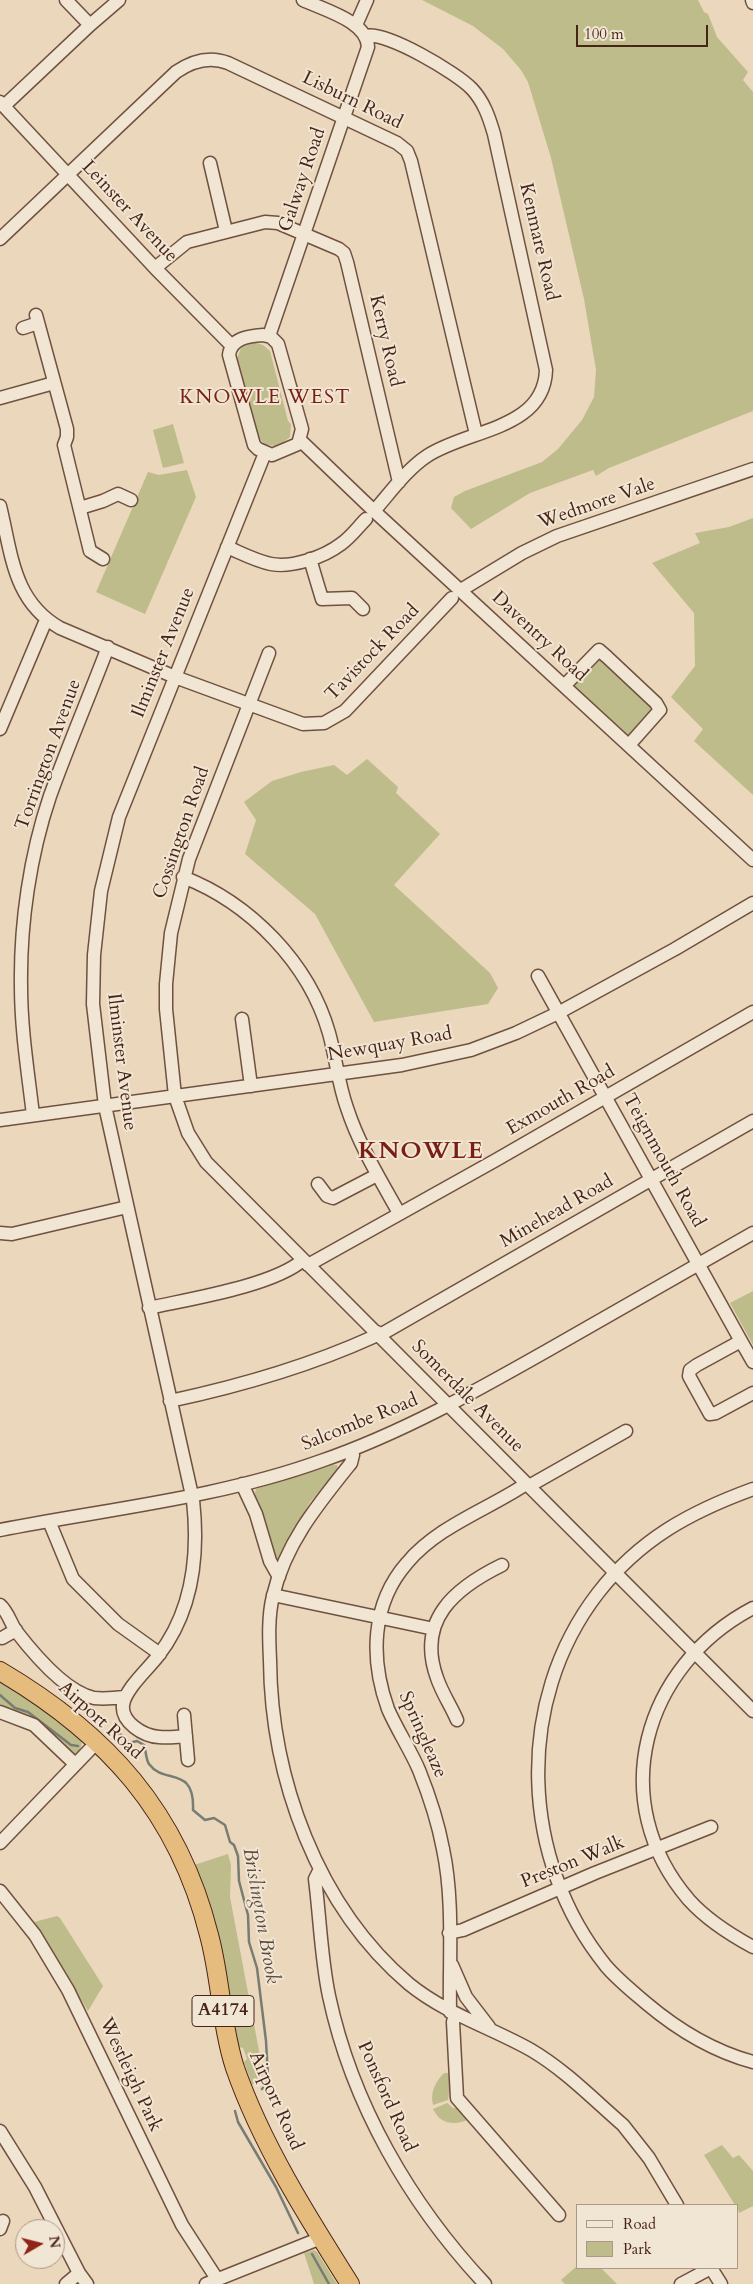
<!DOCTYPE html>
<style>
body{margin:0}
#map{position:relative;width:753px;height:2284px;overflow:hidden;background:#ead7bc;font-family:Cardo,serif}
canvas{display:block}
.legend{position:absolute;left:576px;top:2204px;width:162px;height:65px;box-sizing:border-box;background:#f1e5d3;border:1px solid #ad9888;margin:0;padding:6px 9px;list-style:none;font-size:15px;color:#472418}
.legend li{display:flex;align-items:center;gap:10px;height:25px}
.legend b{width:25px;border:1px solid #ad9888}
.north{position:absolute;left:15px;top:2219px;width:50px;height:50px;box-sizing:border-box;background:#f1e5d3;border:1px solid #ad9888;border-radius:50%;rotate:82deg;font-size:14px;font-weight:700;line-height:20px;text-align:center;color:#472418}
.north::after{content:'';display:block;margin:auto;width:18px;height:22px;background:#8f2418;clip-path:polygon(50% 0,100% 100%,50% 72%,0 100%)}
.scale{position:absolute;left:576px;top:25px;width:132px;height:22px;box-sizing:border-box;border:2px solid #472418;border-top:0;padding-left:6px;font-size:15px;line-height:18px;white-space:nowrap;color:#472418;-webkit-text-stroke:4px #f1e5d3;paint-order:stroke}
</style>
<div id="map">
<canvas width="753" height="2284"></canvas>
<ul class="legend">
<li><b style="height:6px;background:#f1e5d3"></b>Road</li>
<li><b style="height:14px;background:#bfbc8b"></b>Park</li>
</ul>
<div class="north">N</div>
<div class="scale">100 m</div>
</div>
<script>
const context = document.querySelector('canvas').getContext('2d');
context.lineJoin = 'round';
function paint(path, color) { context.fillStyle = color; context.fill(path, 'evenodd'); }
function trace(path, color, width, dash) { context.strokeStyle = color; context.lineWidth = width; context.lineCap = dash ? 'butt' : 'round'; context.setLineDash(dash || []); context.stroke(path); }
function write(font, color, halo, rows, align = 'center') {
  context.font = font + ' Cardo,serif'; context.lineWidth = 4; context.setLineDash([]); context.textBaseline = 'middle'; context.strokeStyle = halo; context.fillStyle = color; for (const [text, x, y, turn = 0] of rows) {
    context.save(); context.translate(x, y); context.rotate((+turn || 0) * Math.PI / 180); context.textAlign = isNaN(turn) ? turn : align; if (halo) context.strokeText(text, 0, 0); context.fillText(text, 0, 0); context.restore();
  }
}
const green = new Path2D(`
 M422,0H698L704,12L708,14L717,37L748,72L743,80L753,92V411L609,468L596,476L593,470L530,493L471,529L451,508L454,497L465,491L542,462L558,449L582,420L594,397L596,370L584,299L551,158L528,82L521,70L503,49L473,26Z
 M254,342L263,345L270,351L288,421L291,424L290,437L279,446L265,445L259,438L236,361L241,348Z
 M173,424L184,463L163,468L153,430Z
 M187,470L196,497L145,614L96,592L148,472L159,475Z
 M753,518V795L694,741L703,729L671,697L695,666L694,613L652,563L700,543L695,533L729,527Z
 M600,657L658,709L629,739L570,685Z
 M367,759L398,787L396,793L440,834L394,885L490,973L498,988L488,1004L374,1022L315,914L245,854L256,820L244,802L272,781L301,772L334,765L347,775Z
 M753,1291V1345L730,1303Z
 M333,1465H337L338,1469L310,1502L279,1558L276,1559L254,1497L256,1489Z
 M0,1677L82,1738C82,1746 81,1751 74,1755L0,1707Z
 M228,1854L231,1865L230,1897L263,2072L262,2077L252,2085L244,2062L247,2059L243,2048L239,2047L221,1945L214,1919L194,1865Z
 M57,1916L60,1918L103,1986L88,2011L34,1922Z
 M444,2073H452L448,2100L433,2105C430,2093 435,2082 444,2073Z
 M447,2103L453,2108H461L471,2119C456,2125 441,2126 433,2109Z
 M722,2145L733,2158L739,2155L753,2171V2206L739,2213L737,2205H735L704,2155Z
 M314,2250L317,2252L337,2284H314L304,2253Z
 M577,2266L601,2268L617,2284H565L561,2280Z`);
const stream = new Path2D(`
 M0,1695L15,1708L28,1712L71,1745L78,1746
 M111,1731L120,1734L129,1743L137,1741L144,1745C146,1751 146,1760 149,1764C164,1785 195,1765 193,1810L205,1820L214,1818L225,1825L230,1842L234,1845L238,1856L239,1881L248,1915L249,1942L257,1968L266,2041L268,2077L266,2085L262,2089
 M235,2111L238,2122L276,2187L298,2233
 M312,2254L329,2284`);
const minor = new Path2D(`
 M66,0L90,25
 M752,0L753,3
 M356,25L367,0
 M366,36C386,31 457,73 472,89C484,102 489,117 494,134L546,370C544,430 468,429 427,456C407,469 390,493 374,511
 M0,102L155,268L232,346
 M4,106L90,25L119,0
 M210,163L226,231
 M0,239L176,72C192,61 210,56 228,63L397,143L407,151L411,161L476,434
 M155,268L187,242L265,222L278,223L339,249L344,253L347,262L399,482
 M36,315L67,429V437L64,445L90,551L103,559
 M23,328L38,323
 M263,335L271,337L278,344L302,429L298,444L272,455L258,449L254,445L229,355C231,338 249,336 263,335Z
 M269,336L368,47C367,21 324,10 303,0
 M0,398L54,383
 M300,440L374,511L753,860
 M0,506C12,555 13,601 60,628L175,677L303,724L324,723L345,711L452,598
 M80,508L103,501L118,494L131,500
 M227,547C241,553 256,561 271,564C292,568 324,557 341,544C351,537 358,527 366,519
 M310,559L322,599L352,598L363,609
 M461,590L522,553L557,536L753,469
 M269,653L189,859L171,933L166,984V1009L175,1096L188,1133L206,1162L753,1711
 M564,686L599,650L607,657L656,703L660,710L629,745
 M0,729L46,620
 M183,877C250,903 309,963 329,1033C336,1058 338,1083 347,1108C359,1145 380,1179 399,1213
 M538,976L741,1341L697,1365L690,1370L689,1376L710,1414L716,1413L753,1393
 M242,1019L251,1086
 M33,1115C28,1072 21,1030 21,986C20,924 30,855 50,796C68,746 89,697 108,647
 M0,1120L402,1065L471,1050L516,1033L558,1013L675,949L753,903
 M318,1184L327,1196L333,1198L377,1175
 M0,1233L12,1234L127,1207
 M308,1265L496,1160L753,1012
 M149,1308C189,1299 273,1286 303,1260
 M380,1335L753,1121
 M741,1341L753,1362
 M170,1401C240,1386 307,1367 373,1337L377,1332
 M351,1451L353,1455L351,1463C318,1504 285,1544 273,1596C268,1616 269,1639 270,1660C271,1778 317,1906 409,1984C446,2014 490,2027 531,2050C565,2070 593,2099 623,2125L649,2158L677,2205
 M242,1484L256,1514L270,1561L279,1577
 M529,1486L626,1431
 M753,1489C690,1512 640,1539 598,1593C514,1702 520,1860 606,1966C618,1980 632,1991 646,2003C678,2030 712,2051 753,2062
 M49,1521L73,1579L118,1624L160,1654
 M0,1530C107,1509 218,1498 321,1461C402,1433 476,1391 550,1349C617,1310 685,1272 753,1233
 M273,1595L434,1629
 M0,1605C8,1612 10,1622 16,1631C33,1653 66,1692 94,1698C104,1699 116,1698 125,1697
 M753,1608C643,1666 604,1801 689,1900C707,1920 729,1934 753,1947
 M2,1638L16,1630
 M0,1712L34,1725L75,1764
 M184,1715L188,1760
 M457,1720C451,1706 442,1693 437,1678C416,1620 455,1588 502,1565
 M186,1736C177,1737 168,1738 159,1737C143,1736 121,1722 123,1705C125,1689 149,1668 158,1656C193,1611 199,1554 193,1500L105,1106L93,1004L94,955L101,891L119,817L265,453
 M0,1843L97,1742
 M320,1869L315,1879C320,1918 321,1958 329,1996C352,2104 410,2204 485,2284
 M0,1891L35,1935L68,1990L182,2225L217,2279
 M449,1933L463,1930L595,1873L711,1827
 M452,1965L466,1997L489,2027
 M450,2012C449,1959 454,1900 443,1849C438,1822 429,1795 419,1770C410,1749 397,1730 388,1709C370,1659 371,1604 407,1563C438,1526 487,1510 526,1484
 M455,2015L453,2022L457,2098L559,2215
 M0,2131L35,2187L79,2273L87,2284
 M0,2229L3,2221
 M711,2268L721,2284
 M66,2284L79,2273
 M206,2284L321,2238
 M681,2284L711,2268`);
const highway = new Path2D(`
 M0,1671C107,1734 178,1812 209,1935C221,1979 221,2025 235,2068C262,2145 307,2216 350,2284`);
const shields = [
 [223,2011,62]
];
const shieldNames = [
 ["A4174",223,2011]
];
const streetNames = [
 ["Lisburn Road",352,101,26],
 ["Galway Road",303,180,-71],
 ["Leinster Avenue",129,212,47],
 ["Kenmare Road",538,242,77],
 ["Kerry Road",385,341,77],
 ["Wedmore Vale",597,504,-19],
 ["Daventry Road",539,637,43],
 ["Ilminster Avenue",164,653,-68],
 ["Tavistock Road",373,653,-46],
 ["Torrington Avenue",49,755,-70],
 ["Cossington Road",182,833,-71],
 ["Newquay Road",390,1045,-10],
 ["Ilminster Avenue",121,1062,83],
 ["Exmouth Road",561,1101,-30],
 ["Teignmouth Road",663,1161,61],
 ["Minehead Road",557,1212,-30],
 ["Somerdale Avenue",467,1397,45],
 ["Salcombe Road",360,1423,-22],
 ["Airport Road",100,1721,42],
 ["Springleaze",422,1735,66],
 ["Preston Walk",573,1863,-22],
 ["Westleigh Park",130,2075,65],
 ["Ponsford Road",386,2097,66],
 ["Airport Road",275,2101,66]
];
const neighbourhoodNames = [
 ["KNOWLE WEST",265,398]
];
const waterNames = [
 ["Brislington Brook",260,1916,80]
];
const districtNames = [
 ["KNOWLE",421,1152]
];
paint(green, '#bfbc8b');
trace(stream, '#787d74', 2.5);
trace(minor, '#705141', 15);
trace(highway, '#472418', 20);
trace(minor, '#f1e5d3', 12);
trace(highway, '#e5bc7e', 18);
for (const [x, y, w] of shields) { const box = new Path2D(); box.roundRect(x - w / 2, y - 15.5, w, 31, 4); context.fillStyle = '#f1e5d3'; context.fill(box); trace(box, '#472418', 1); }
write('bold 18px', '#472418', null, shieldNames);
write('19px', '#472418', '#f1e5d3', streetNames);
context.letterSpacing = '1px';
write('20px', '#7a1f14', '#f1e5d3', neighbourhoodNames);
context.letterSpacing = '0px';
write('italic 20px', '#5b493e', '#f1e5d3', waterNames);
context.letterSpacing = '1px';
write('bold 24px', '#7a1f14', '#f1e5d3', districtNames);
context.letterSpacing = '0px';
</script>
